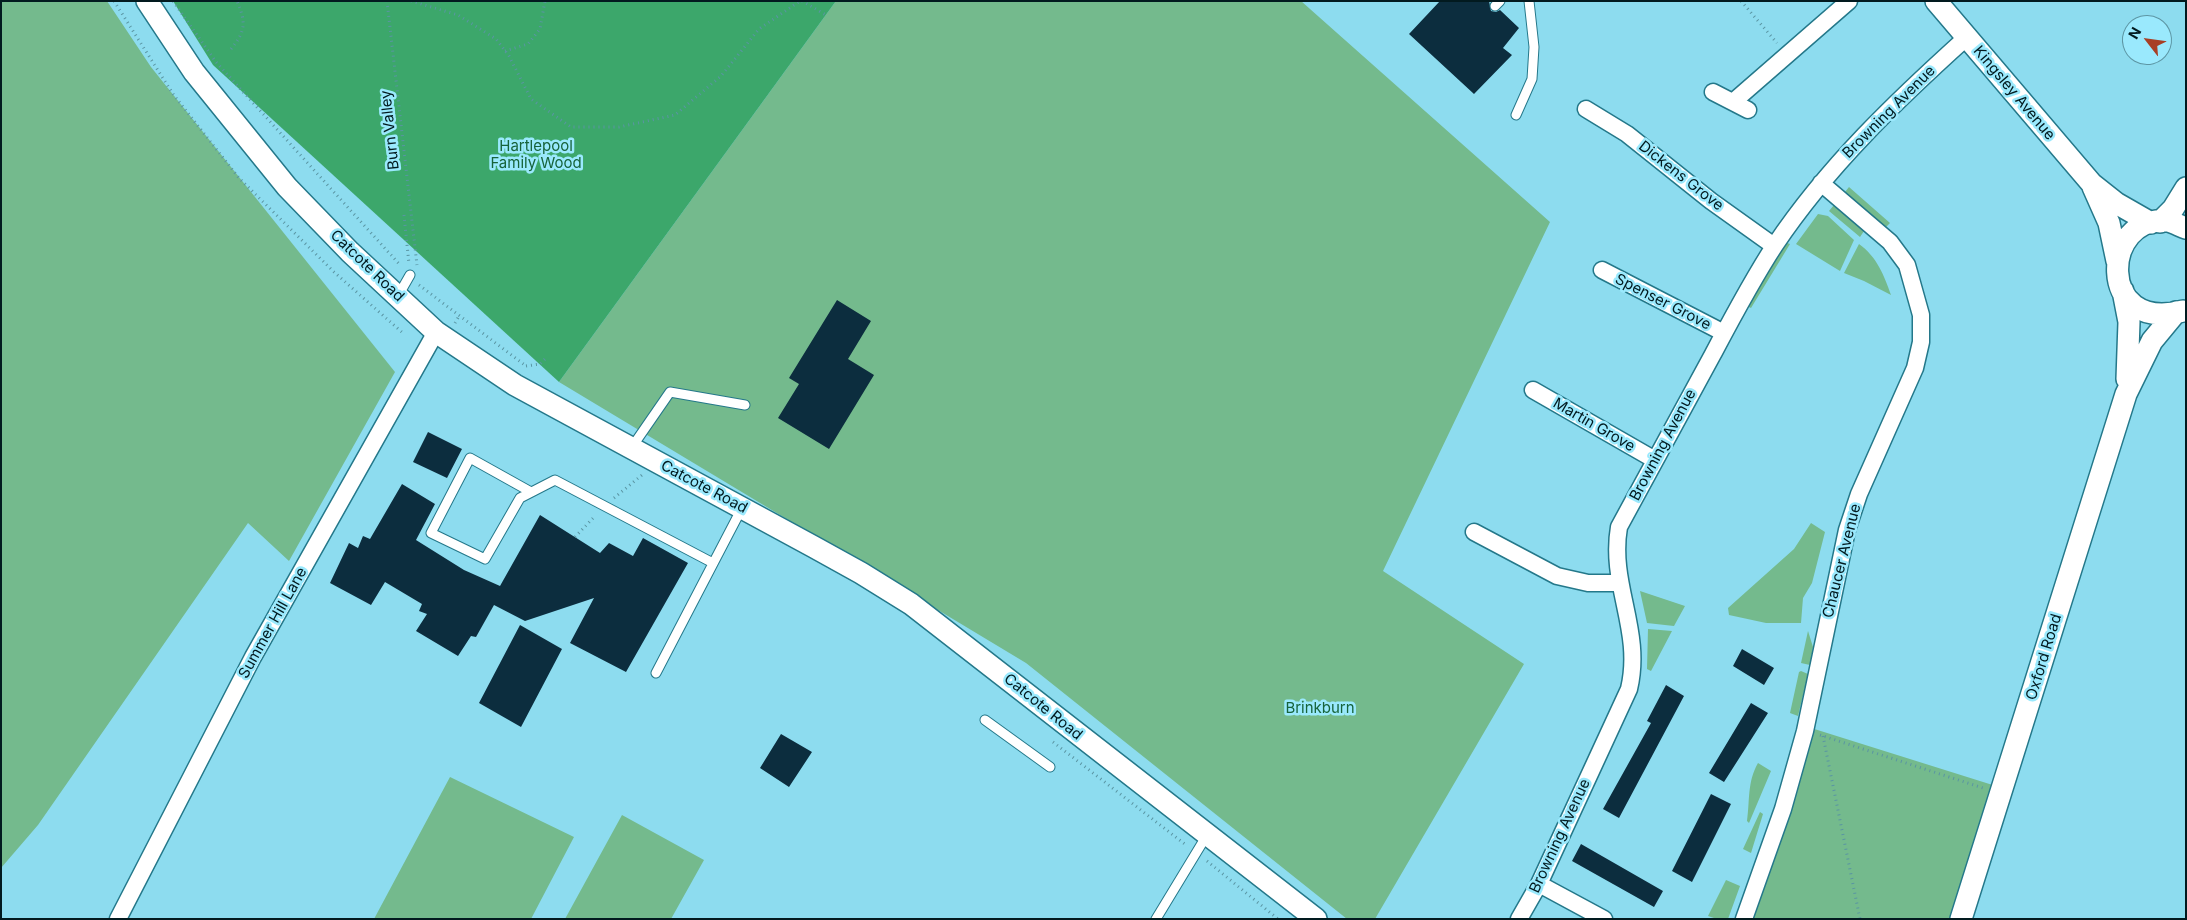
<!DOCTYPE html>
<style>
body{margin:0}
#map{position:relative;width:2187px;height:920px;overflow:hidden;background:#8ddcef;font-family:Inter,sans-serif}
canvas{display:block}
.frame{position:absolute;inset:0;border:2px solid #021a1f;pointer-events:none}
.north{position:absolute;left:2122px;top:15px;width:50px;height:50px;box-sizing:border-box;background:#9ae9fd;border:1px solid #5d96a4;border-radius:50%;rotate:300deg;font-size:14px;font-weight:700;line-height:20px;text-align:center;color:#021a1f}
.north::after{content:'';display:block;margin:auto;width:18px;height:22px;background:#a83f25;clip-path:polygon(50% 0,100% 100%,50% 72%,0 100%)}
</style>
<div id="map">
<canvas width="2187" height="920"></canvas>
<div class="frame"></div>
<div class="north">N</div>
</div>
<script>
const context = document.querySelector('canvas').getContext('2d');
context.lineJoin = 'round';
function paint(path, color) { context.fillStyle = color; context.fill(path, 'evenodd'); }
function trace(path, color, width, dash) { context.strokeStyle = color; context.lineWidth = width; context.lineCap = dash ? 'butt' : 'round'; context.setLineDash(dash || []); context.stroke(path); }
function write(font, color, halo, rows, align = 'center') {
  context.font = font + ' Inter,sans-serif'; context.lineWidth = 5; context.setLineDash([]); context.textBaseline = 'middle'; context.strokeStyle = halo; context.fillStyle = color; for (const [text, x, y, turn = 0] of rows) {
    context.save(); context.translate(x, y); context.rotate((+turn || 0) * Math.PI / 180); context.textAlign = isNaN(turn) ? turn : align; if (halo) context.strokeText(text, 0, 0); context.fillText(text, 0, 0); context.restore();
  }
}
const green = new Path2D(`
 M1,1H107L151,67L395,372L289,561L248,523L38,825L1,868Z
 M836,1H1301L1550,222L1383,571L1524,664L1375,919H1347L1026,663L559,382Z
 M1849,187L1890,223L1885,228L1845,192Z
 M1834,205L1864,231L1860,237L1829,211Z
 M1818,214L1828,216L1854,240L1840,271L1796,244Z
 M1782,241L1790,244L1751,308L1744,305Z
 M1859,244C1877,257 1884,275 1891,295L1864,281L1844,273Z
 M1811,523L1825,532L1812,583L1803,598L1801,623H1766L1729,615L1728,608L1794,549Z
 M1640,591L1685,606L1674,626L1647,623Z
 M1648,629L1672,631L1651,671L1647,669Z
 M1808,631L1813,647L1810,665L1801,663Z
 M1801,671L1808,674L1798,716L1790,713L1799,672Z
 M1808,727L1999,787L1957,919H1749Z
 M1758,763L1771,771L1749,823L1747,821C1750,801 1747,782 1758,763Z
 M450,777L574,837L531,919H374Z
 M1760,812L1763,814L1751,853L1743,849Z
 M622,815L704,860L671,919H565Z
 M1726,880L1740,886L1728,919H1717L1708,916Z`);
const forest = new Path2D(`
 M173,1H836L559,382L213,65Z`);
const building = new Path2D(`
 M1440,1H1489L1491,11L1496,12L1500,10L1519,28L1503,48L1512,55L1474,94L1409,34Z
 M837,300L871,321L848,359L874,375L829,449L778,418L799,384L789,378Z
 M428,432L462,449L447,478L413,462Z
 M402,484L435,504L416,540L464,570L500,586L540,515L600,553L609,543L633,556L643,538L688,563L626,672L570,643L594,598L525,621L494,605L476,637L471,636L458,656L416,631L427,614L419,611L422,604L385,582L371,605L330,583L349,543L358,548L363,536L370,539Z
 M520,625L562,649L521,727L479,703Z
 M1742,649L1774,668L1764,685L1733,666Z
 M1666,685L1684,696L1619,818L1603,809L1651,723L1647,721Z
 M1751,703L1768,713L1724,782L1709,773Z
 M781,734L812,752L789,787L760,768Z
 M1711,794L1731,804L1692,882L1672,871Z
 M1581,844L1663,891L1654,907L1572,861Z`);
const path = new Path2D(`
 M114,1L173,94L239,178L334,272L404,334
 M173,1L216,62L401,266
 M387,1L417,265
 M411,1L458,15L496,39L509,56L531,99L571,127H619L675,115L721,76L759,29L800,1
 M802,1L826,15
 M1741,1L1777,43
 M231,49C246,31 246,22 237,1
 M505,51L528,44L540,29L545,1
 M404,215L409,264
 M419,285L526,366
 M455,323L459,316
 M526,366L540,364L546,358
 M614,498L642,475
 M575,537L595,516
 M1820,735L1983,788
 M1823,736L1860,919
 M1053,742L1186,845
 M1207,861L1278,919`);
const service = new Path2D(`
 M1495,6L1500,1
 M1516,115L1532,79L1534,47L1529,1
 M398,296L410,275
 M632,447L670,392L745,405
 M531,492L470,458L431,533L485,559L520,498L555,480L713,563
 M656,673L742,508
 M985,720L1050,767
 M1156,919L1207,835`);
const minor = new Path2D(`
 M1713,92L1748,110
 M1733,102L1849,1
 M1586,109L1627,134L1711,201L1774,246
 M1602,270L1724,333
 M1533,390L1655,460
 M1474,532L1557,576L1588,583H1620
 M1539,884L1604,919
 M118,919L253,657L436,332
 M1519,919L1539,884L1629,689C1643,630 1609,585 1619,527C1650,470 1681,412 1713,354C1732,318 1752,280 1775,245C1828,166 1896,101 1967,37
 M1744,919L1783,809L1805,731L1847,530L1859,494L1915,368L1921,342V315L1907,265L1890,242L1821,183`);
const tertiary = new Path2D(`
 M147,1L194,72L287,187L350,252L436,332L515,385L814,547L861,573L911,604L1316,919
 M1936,1L2092,184L2116,203L2151,223
 M2093,187L2109,223L2117,261
 M2160,222L2173,209L2186,188
 M2123,291L2129,322L2127,379
 M2183,311C2095,334 2102,214 2167,221C2173,222 2180,226 2186,228
 M1961,919L2126,394L2152,341L2176,312`);
const streetNames = [
 ["Kingsley Avenue",2014,93,50],
 ["Browning Avenue",1889,112,-45],
 ["Burn Valley",390,130,-96],
 ["Dickens Grove",1681,176,38],
 ["Catcote Road",367,266,44],
 ["Spenser Grove",1663,302,27],
 ["Martin Grove",1594,425,30],
 ["Browning Avenue",1663,445,-62],
 ["Catcote Road",704,487,28],
 ["Chaucer Avenue",1842,561,-76],
 ["Summer Hill Lane",273,623,-61],
 ["Oxford Road",2044,657,-73],
 ["Catcote Road",1043,707,39],
 ["Browning Avenue",1560,836,-65]
];
const parkNames = [
 ["Hartlepool",536,146],
 ["Family Wood",536,163],
 ["Brinkburn",1320,708]
];
paint(green, '#74ba8d');
paint(forest, '#3ca76b');
paint(building, '#0c2d3e');
trace(service, '#24788a', 11);
trace(minor, '#24788a', 19);
trace(tertiary, '#24788a', 24);
trace(path, '#5a95a3', 3, [1, 4]);
trace(service, '#fff', 9);
trace(minor, '#fff', 16);
trace(tertiary, '#fff', 21);
write('15px', '#021a1f', '#9ae9fd', streetNames);
write('15px', '#17633a', '#9ae9fd', parkNames);
</script>
